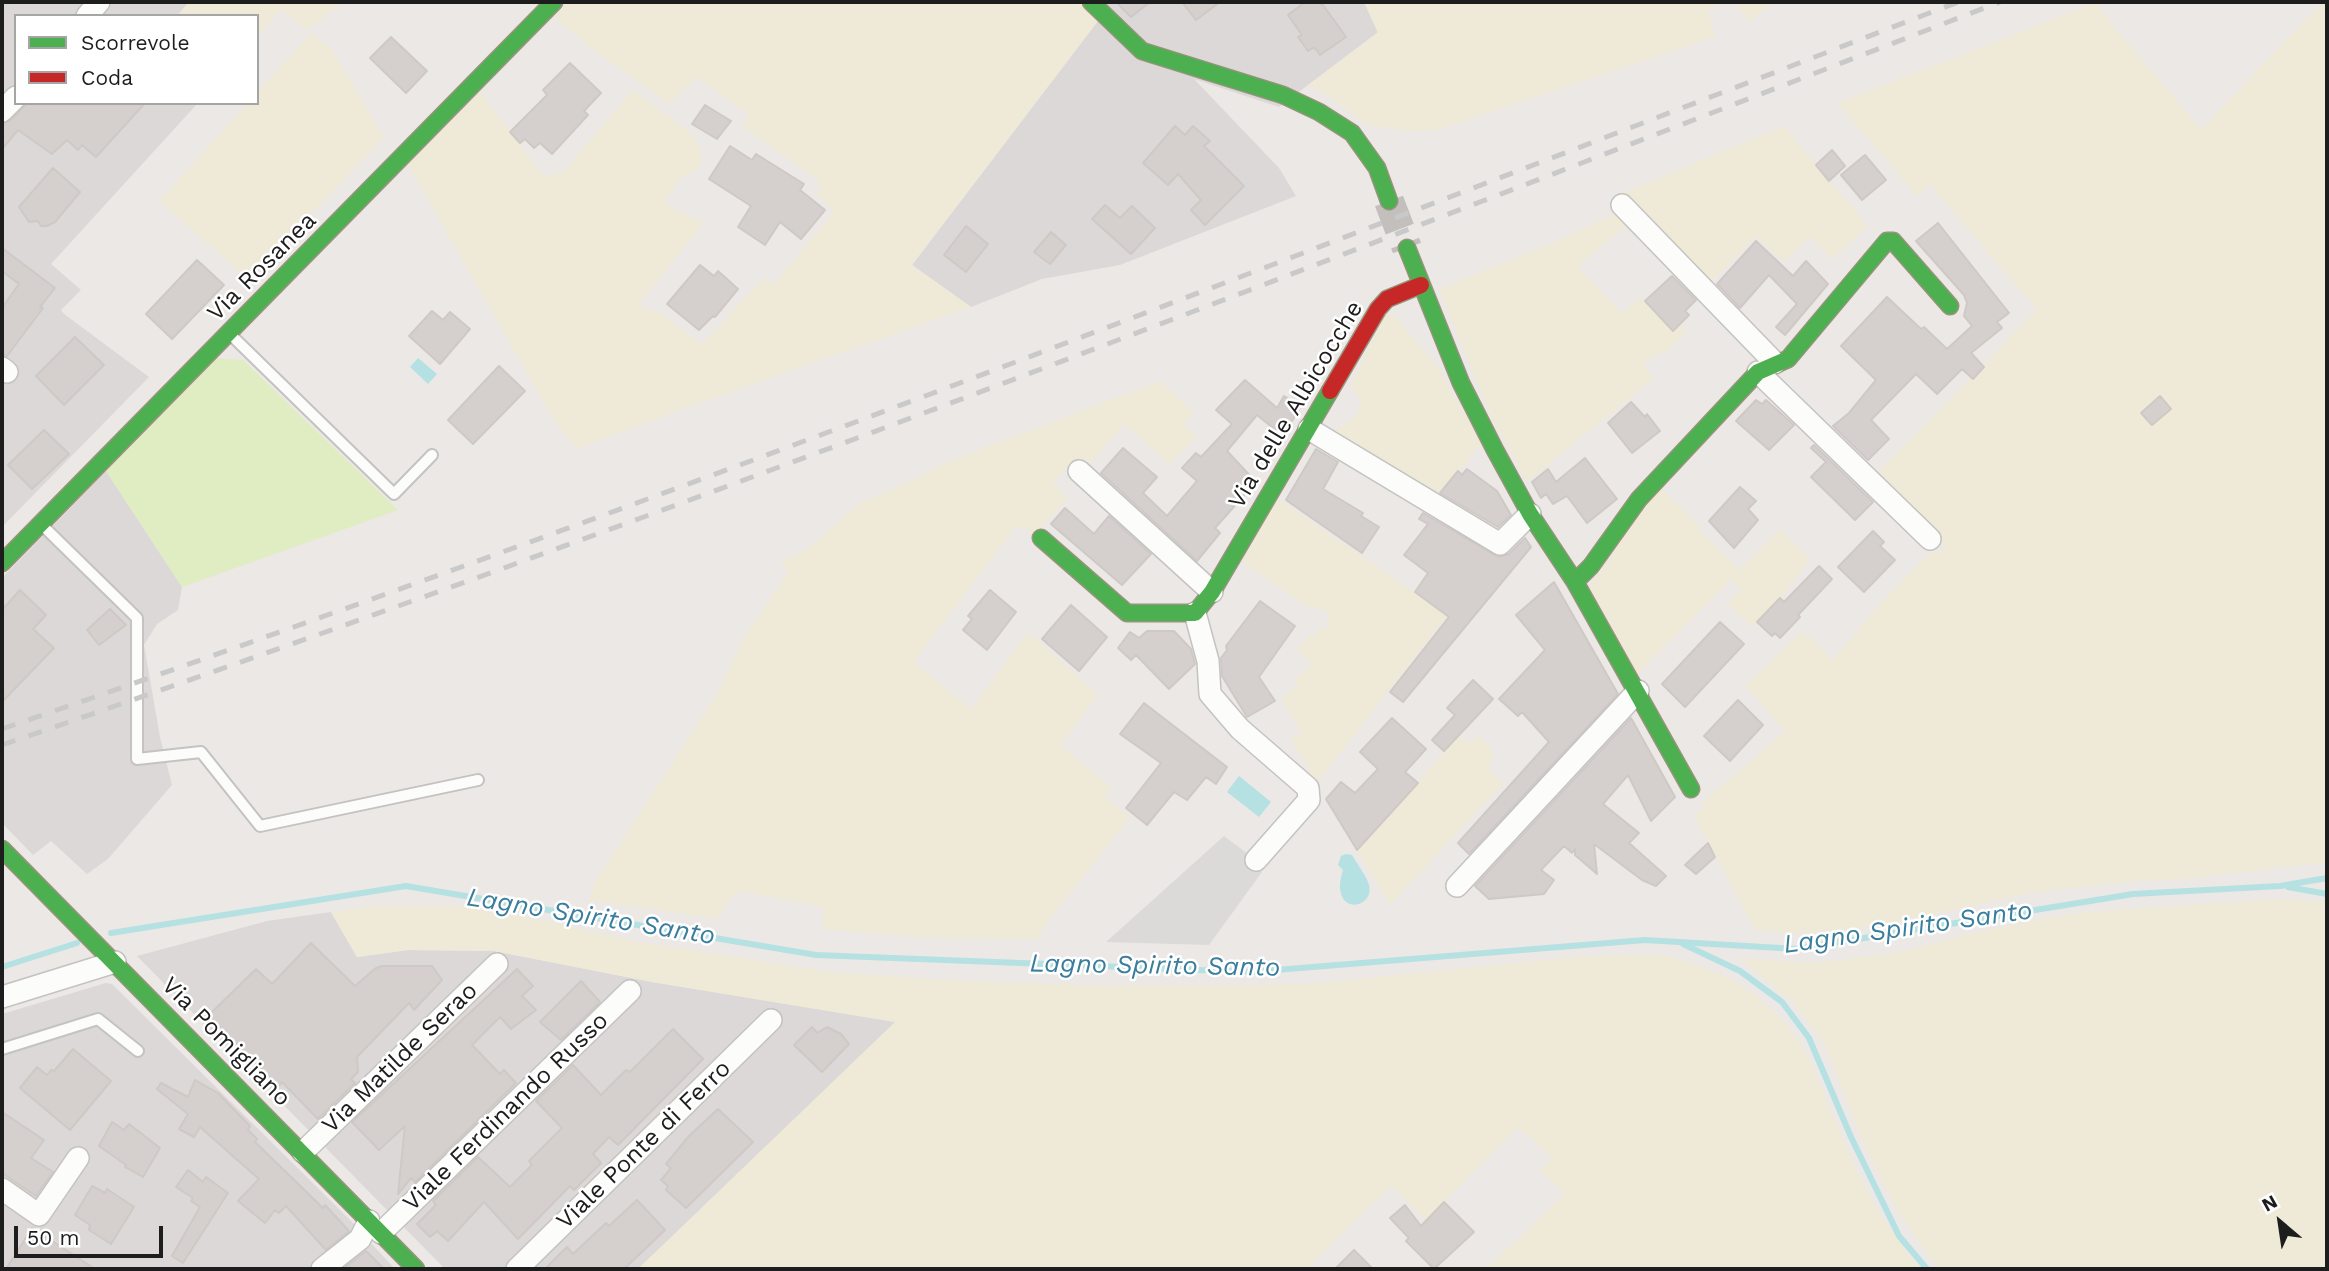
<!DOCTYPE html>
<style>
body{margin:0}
#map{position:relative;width:2329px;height:1271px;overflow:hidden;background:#ece8e5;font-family:"Work Sans",sans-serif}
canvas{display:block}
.frame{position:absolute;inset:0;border:4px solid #1d1d1d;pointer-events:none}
.legend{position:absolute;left:14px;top:14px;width:245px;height:91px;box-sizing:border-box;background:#fff;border:2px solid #a5a5a5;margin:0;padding:9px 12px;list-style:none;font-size:21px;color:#1d1d1d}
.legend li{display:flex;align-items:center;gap:14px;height:35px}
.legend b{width:35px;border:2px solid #a5a5a5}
.north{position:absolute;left:2245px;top:1187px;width:70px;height:70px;-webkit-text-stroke:5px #fff;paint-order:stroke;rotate:331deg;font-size:19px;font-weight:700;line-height:28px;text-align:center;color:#1d1d1d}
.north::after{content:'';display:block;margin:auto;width:24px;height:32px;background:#1d1d1d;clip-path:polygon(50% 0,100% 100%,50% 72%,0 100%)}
.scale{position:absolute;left:14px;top:1226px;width:149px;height:32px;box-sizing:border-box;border:4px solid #1d1d1d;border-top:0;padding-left:9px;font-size:21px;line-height:24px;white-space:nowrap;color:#1d1d1d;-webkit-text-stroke:5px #fff;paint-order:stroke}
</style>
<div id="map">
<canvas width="2329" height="1271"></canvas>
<div class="frame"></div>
<ul class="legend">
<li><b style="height:9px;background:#4caf50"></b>Scorrevole</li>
<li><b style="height:9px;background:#c62828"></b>Coda</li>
</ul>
<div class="north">N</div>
<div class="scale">50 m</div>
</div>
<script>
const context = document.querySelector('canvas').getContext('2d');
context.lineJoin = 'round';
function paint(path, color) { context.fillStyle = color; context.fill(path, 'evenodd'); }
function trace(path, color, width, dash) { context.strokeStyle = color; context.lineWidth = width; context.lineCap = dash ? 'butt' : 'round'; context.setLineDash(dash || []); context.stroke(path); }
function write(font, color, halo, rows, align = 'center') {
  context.font = font + ' "Work Sans",sans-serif'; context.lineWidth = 5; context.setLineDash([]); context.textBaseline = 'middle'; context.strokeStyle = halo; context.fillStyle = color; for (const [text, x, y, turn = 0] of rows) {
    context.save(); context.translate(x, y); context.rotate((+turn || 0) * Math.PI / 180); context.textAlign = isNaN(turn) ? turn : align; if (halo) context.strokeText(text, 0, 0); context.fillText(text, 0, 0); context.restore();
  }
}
const residential = new Path2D(`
 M2,2H189L177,16H16V103H198L51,264L81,290L61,310L64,314L149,377L2,527Z
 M1084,2H1364L1378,32L1279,107L1194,79L1279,168L1296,196L1120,265L1042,279L971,307L912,265L1101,17Z
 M106,471L182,587L178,610L157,624L144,645L160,737L172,785L108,859L87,874L51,841L33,855L2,823V578Z
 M331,912L357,957L408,950L494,951L652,982L896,1022L638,1269H445L137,956L267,921Z
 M106,983L112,984L357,1227L308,1269H2V1014Z
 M368,1240L395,1269H332Z`);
const farmland = new Path2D(`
 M189,2H344L307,30L281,10L257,37V16H177Z
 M568,2H1084L1101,17L912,265L971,307L680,410L577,449L552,417L408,165L480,92L544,176L562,173L633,90L688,131L697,141L701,154L700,165L695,171L682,177L667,198L666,205L704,223L638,305L662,314L702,344L764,278L773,285L835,211L816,195L819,191V181L743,127L748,114L697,77L669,104L592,49L554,17Z
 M1364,2H1725L1708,9L1715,37L1437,130L1407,131L1367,125L1334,100L1308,85L1378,33Z
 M1733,2H1773L1749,22Z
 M2098,2L2101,11L2201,129L2323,2H2327V862L2197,878L2137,881L2031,893L1901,921L1838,931L1790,934L1755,930L1693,814L1704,808L1701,803L1785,732L1746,686L1747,683L1803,631L1833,660L1880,604L1931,552L1941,551L1946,547L1873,477L2037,310L1929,184L1918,197L1837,103Z
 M311,33L333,51L384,138L248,279L159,201L248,103H257V93Z
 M1784,126L1868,226L1832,259L1810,237L1784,262L1756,236L1707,286L1622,197L1623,193Z
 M1619,212L1630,222L1577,267L1622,313L1642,297L1672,331L1680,324L1687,332L1664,354L1661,351L1643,365L1653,379L1527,482L1492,419L1439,289L1555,242Z
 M1393,314L1440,370L1481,444L1435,500L1330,436L1357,415L1361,406L1360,400L1350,386L1384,317Z
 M1160,381L1194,413L1184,426L1197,436L1170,464L1124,424L1086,469L1072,463L1053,483L1067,498L1034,536L1023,527L1015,528L914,662L971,709L1028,633L1098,694L1061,746L1112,787L1105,797L1130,817L1042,929L1039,939L918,938L822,929L823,907L738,891L725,905L718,919L590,900L592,887L718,692L744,637L788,572L781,560L805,551L857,505L907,483L942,464Z
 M1659,487L1701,528L1699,531L1740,570L1780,529L1811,559L1780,598L1752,627L1727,604L1741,589L1731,580L1637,675L1589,587Z
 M1275,497L1447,615L1317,783L1291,739L1301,732L1281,699L1297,685L1294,681L1312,664L1297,650L1310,634L1314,636L1321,627L1327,629L1329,613L1313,606L1307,607L1240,560Z
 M1459,736L1467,741L1480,737L1493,751L1490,769L1503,784L1390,905L1357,850Z
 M2276,899L2327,902V1269H1938L1899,1213L1878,1174L1858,1130L1825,1045L1794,1003L1739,958L1808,963L1850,959L1898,952L1986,930L2046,918L2099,911Z
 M373,906H456L535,919L634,941L830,972L950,980L1107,986L1307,984L1575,957L1617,955L1668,956L1722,974L1752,992L1781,1018L1799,1041L1813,1068L1853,1162L1878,1211L1919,1269H1486L1565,1194L1539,1171L1552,1158L1518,1127L1426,1221L1391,1186L1306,1269H638L895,1022L652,982L494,951L408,950L357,957L331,912Z`);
const grass = new Path2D(`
 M217,358L243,360L398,510L182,587L106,471Z`);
const parking = new Path2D(`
 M1224,836L1256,860L1262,872L1209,945L1106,942Z`);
const water = new Path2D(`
 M418,358L437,374L428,384L410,367Z
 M1239,776L1271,802L1259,817L1227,792Z
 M1346,854L1352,855C1357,864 1366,875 1369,885C1375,911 1328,916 1343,870L1338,865L1341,856Z`);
const stream = new Path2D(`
 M2288,887L2327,894
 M111,933L406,886L816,955L1251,972L1645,940L1797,949L2133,894L2280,886L2327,878
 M1683,944L1740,971L1782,1002L1809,1038L1851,1137L1899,1236L1927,1269
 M2,967L77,943`);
const building = new Path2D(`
 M1116,2H1150L1131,17Z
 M1182,2H1220L1196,20Z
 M1305,2H1317L1323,5L1346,37L1320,55L1314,47L1308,51L1298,37L1302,35L1288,15Z
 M391,37L427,71L406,93L370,58Z
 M570,63L601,93L584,111L588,115L552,154L540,143L534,148L525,139L520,143L510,132L547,95L543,90Z
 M27,103H145L96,157L82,145L78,150L67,140L52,154L18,130L2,149V124L11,120Z
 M705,105L731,121L717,139L692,124Z
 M1175,126L1185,135L1193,126L1210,141L1204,146L1244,186L1205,225L1191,210L1201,200L1178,174L1168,185L1143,163Z
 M730,146L752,160L756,154L804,184L800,190L825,210L801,239L780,222L765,245L738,227L751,206L709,179Z
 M1832,150L1845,166L1829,181L1816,165Z
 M1865,155L1886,180L1862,200L1841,175Z
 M53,168L80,192L55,222L47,226H41L38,221L29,222L19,207Z
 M1105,205L1120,218L1132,206L1155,228L1131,254L1092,219Z
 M1938,223L2009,313L1997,322L2002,328L1971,353L1984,367L1973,379L1962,369L1937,394L1916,374L1871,420L1889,439L1868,460L1833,426L1849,413L1876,380L1841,346L1887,297L1921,329L1924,327L1947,349L1972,326L1964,316L1967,303L1964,295L1916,241Z
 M966,226L988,244L966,272L944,255Z
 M1051,232L1066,245L1050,264L1034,252Z
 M1756,241L1793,276L1806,261L1828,284L1785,335L1776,327L1797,304L1769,275L1740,308L1717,284Z
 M2,248L55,288L40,307L43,308L7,356L2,355V308L19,284L2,271Z
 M197,260L224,285L172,339L146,314Z
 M700,265L714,276L718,271L738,289L715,317L713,316L699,330L667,304Z
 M1672,276L1696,300L1685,311L1689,315L1673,331L1645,301Z
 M432,311L443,320L450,312L470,329L440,364L409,336Z
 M75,337L104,365L64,405L36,376Z
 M499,366L525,391L473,444L448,420Z
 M1245,380L1277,408L1284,396L1301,406L1283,436L1257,415L1227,451L1256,482L1215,528L1220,533L1197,561L1101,473L1123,448L1157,477L1143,493L1167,516L1197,481L1182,468L1196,453L1201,457L1232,424L1216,410Z
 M2160,396L2171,409L2152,425L2141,413Z
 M1756,400L1762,404L1766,400L1794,425L1769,450L1736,421Z
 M1631,402L1645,417L1647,414L1660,431L1632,453L1608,423Z
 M44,430L69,454L32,489L8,465Z
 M1814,445L1873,502L1855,520L1811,477L1826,462L1811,448Z
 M1316,449L1338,462L1323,489L1363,513L1361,516L1379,527L1362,553L1286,500Z
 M1585,458L1617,499L1587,523L1567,496L1553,504L1546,494L1541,498L1532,482L1548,469L1556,482Z
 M1467,469L1497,491L1511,515L1498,527L1440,493L1458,471L1462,475Z
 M1740,487L1756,501L1748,509L1758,520L1734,548L1709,521Z
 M1065,508L1094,534L1109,516L1151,554L1122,585L1051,524Z
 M1423,513L1498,557L1509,554L1525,538L1531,547L1403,702L1390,692L1449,617L1415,592L1428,573L1404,555L1428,524L1419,519Z
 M1873,531L1884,542L1880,546L1895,560L1864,592L1838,567Z
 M1819,566L1832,579L1798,615L1800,617L1780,638L1775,633L1772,636L1757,622L1780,598L1784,602Z
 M1554,582L1618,694L1469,854L1458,843L1549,742L1522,712L1518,716L1499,699L1545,650L1516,615Z
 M20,590L46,615L33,629L54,648L2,702V610Z
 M990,590L1016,612L987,650L963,630L972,619L968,616Z
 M1260,601L1295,626L1259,677L1275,701L1247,717L1222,676L1221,658L1227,650L1226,646Z
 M1071,605L1107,637L1079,671L1042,639Z
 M110,609L126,625L99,645L87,630Z
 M1720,622L1744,644L1685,707L1662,684Z
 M1147,631H1174L1191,649L1195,664L1169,689L1136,655L1131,660L1118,648L1130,632L1139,638Z
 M1473,680L1493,699L1444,751L1432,740L1455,715L1447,708Z
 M1738,700L1763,725L1730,761L1704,736Z
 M1144,703L1227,767L1216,784L1206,777L1187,800L1174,792L1147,825L1126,808L1161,763L1120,734Z
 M1392,718L1426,749L1405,772L1418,783L1357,850L1326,799L1341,782L1355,793L1378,769L1360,752Z
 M1631,718L1675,797L1651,821L1628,775L1603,804L1639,833L1629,843L1666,876L1656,886L1642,880L1594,844L1597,874L1575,855V849L1572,853L1564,846L1541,870L1554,880L1544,894L1489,899L1475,886Z
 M1708,843L1715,857L1696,874L1685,865Z
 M311,943L355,986L376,968L382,966H432L442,980L414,1010L409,1003L357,1057L358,1072L351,1079L355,1083L318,1119L282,1082L279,1086L208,1016L256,969L272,984Z
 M517,969L533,986L522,996L536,1010L511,1029L500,1017L472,1045L500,1074L504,1070L516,1083L415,1182L411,1178L398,1194L405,1126L379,1150L352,1122Z
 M581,981L600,1002L561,1040L540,1022Z
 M812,1027L817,1033L827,1027L841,1034L849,1044L822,1072L794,1045Z
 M673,1029L703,1059L618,1145L609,1137L593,1154L601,1163L574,1190L570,1186L518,1239L484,1202L448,1241L437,1231L430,1237L417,1224L436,1205L433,1201L478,1157L510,1187L532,1165L529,1161L562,1128L536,1101L573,1065L601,1095L626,1070L630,1072Z
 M73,1049L111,1081L70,1130L20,1088L37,1067L47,1075L51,1070L54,1071Z
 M195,1080L218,1093L250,1126L248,1130L257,1139L255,1142L323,1208L325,1205L349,1231L326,1250L286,1206L279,1213L275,1210L265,1223L238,1201L259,1179L200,1127L194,1137L179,1129L188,1114L157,1089L161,1083L188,1097Z
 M718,1109L753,1142L686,1208L666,1190L668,1186L661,1180L671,1168L666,1164L689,1136Z
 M2,1112L44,1140L31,1158L53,1172L36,1196L2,1173Z
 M112,1122L124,1130L129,1124L160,1148L143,1177L125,1167L126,1165L99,1146Z
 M188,1170L203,1182L206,1177L228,1193L183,1263L172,1256L200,1207L191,1201L193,1198L176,1187Z
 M92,1186L105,1193L107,1189L134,1207L111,1244L89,1230L90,1225L75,1215Z
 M637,1200L665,1230L624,1269H545L567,1247L573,1254L606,1223L609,1226Z
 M1444,1202L1474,1232L1434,1269L1406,1241L1409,1238L1390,1218L1405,1205L1421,1226Z
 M32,1228L95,1269H6Z
 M1354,1250L1373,1269H1335Z
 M366,1251L384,1269H343Z`);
const secondaryTunnel = new Path2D(`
 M1389,201L1407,248`);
const lane = new Path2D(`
 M231,335L394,494L432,455
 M42,525L137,618V759L201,752L260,826L478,780
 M2,1049L98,1019L138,1051`);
const street = new Path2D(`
 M87,16L99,2
 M2,111L16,97
 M1622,205L1775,363
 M2,368L7,372
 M1758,372L1930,539
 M1309,429L1500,544L1530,514
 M1079,471L1212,592
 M1195,613L1208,661L1210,694L1240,729L1308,788L1309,800L1256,860
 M1457,886L1638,691
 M2,997L115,962
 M303,1152L497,964
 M2,1189L39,1215L78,1158
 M381,1233L630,991
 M322,1269L360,1239L369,1221
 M517,1269L771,1020`);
const fast = new Path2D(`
 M1091,2L1142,51L1283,95L1319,112L1352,133L1377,168L1389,201
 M1407,248L1461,383L1495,450L1530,514L1575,582L1691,789
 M1041,538L1127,613H1195L1212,592L1330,391
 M2,563L554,2
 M1575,582L1591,566L1639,499L1758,372L1788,359L1887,241H1893L1950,306
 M2,849L416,1269`);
const jam = new Path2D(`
 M1330,391L1378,309L1387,299L1421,285`);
const rail = new Path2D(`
 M2,729C660,503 1309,251 1958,2
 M2,745C674,515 1337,257 2000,2`);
const streetNames = [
 ["Via Rosanea",262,267,-45],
 ["Via delle Albicocche",1296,405,-59],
 ["Via Pomigliano",226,1042,45],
 ["Via Matilde Serao",400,1058,-44],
 ["Viale Ferdinando Russo",506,1112,-44],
 ["Viale Ponte di Ferro",644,1145,-44]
];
const waterNames = [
 ["Lagno Spirito Santo",591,917,9],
 ["Lagno Spirito Santo",1908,928,-8],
 ["Lagno Spirito Santo",1155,966,1]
];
paint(residential, '#dbd8d7');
paint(farmland, '#eeead7');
paint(grass, '#e0ecc1');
paint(parking, '#dcdad9');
paint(water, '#b5e1e2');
trace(stream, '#b5e1e2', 6);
paint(building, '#d5d0ce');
trace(building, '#cfc9c6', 2);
trace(secondaryTunnel, '#c3bfbd', 30, [30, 15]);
trace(lane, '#c4c3c1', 14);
trace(street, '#c4c3c1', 24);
trace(fast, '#97937c', 19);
trace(jam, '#97937c', 19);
trace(lane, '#fcfcfb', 10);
trace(street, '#fcfcfb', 21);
trace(fast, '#4caf50', 16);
trace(jam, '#c62828', 16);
trace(rail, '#cac9c9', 5, [14, 14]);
write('24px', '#1d1d1d', '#fff', streetNames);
write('italic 26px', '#3a7d9c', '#fff', waterNames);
</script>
